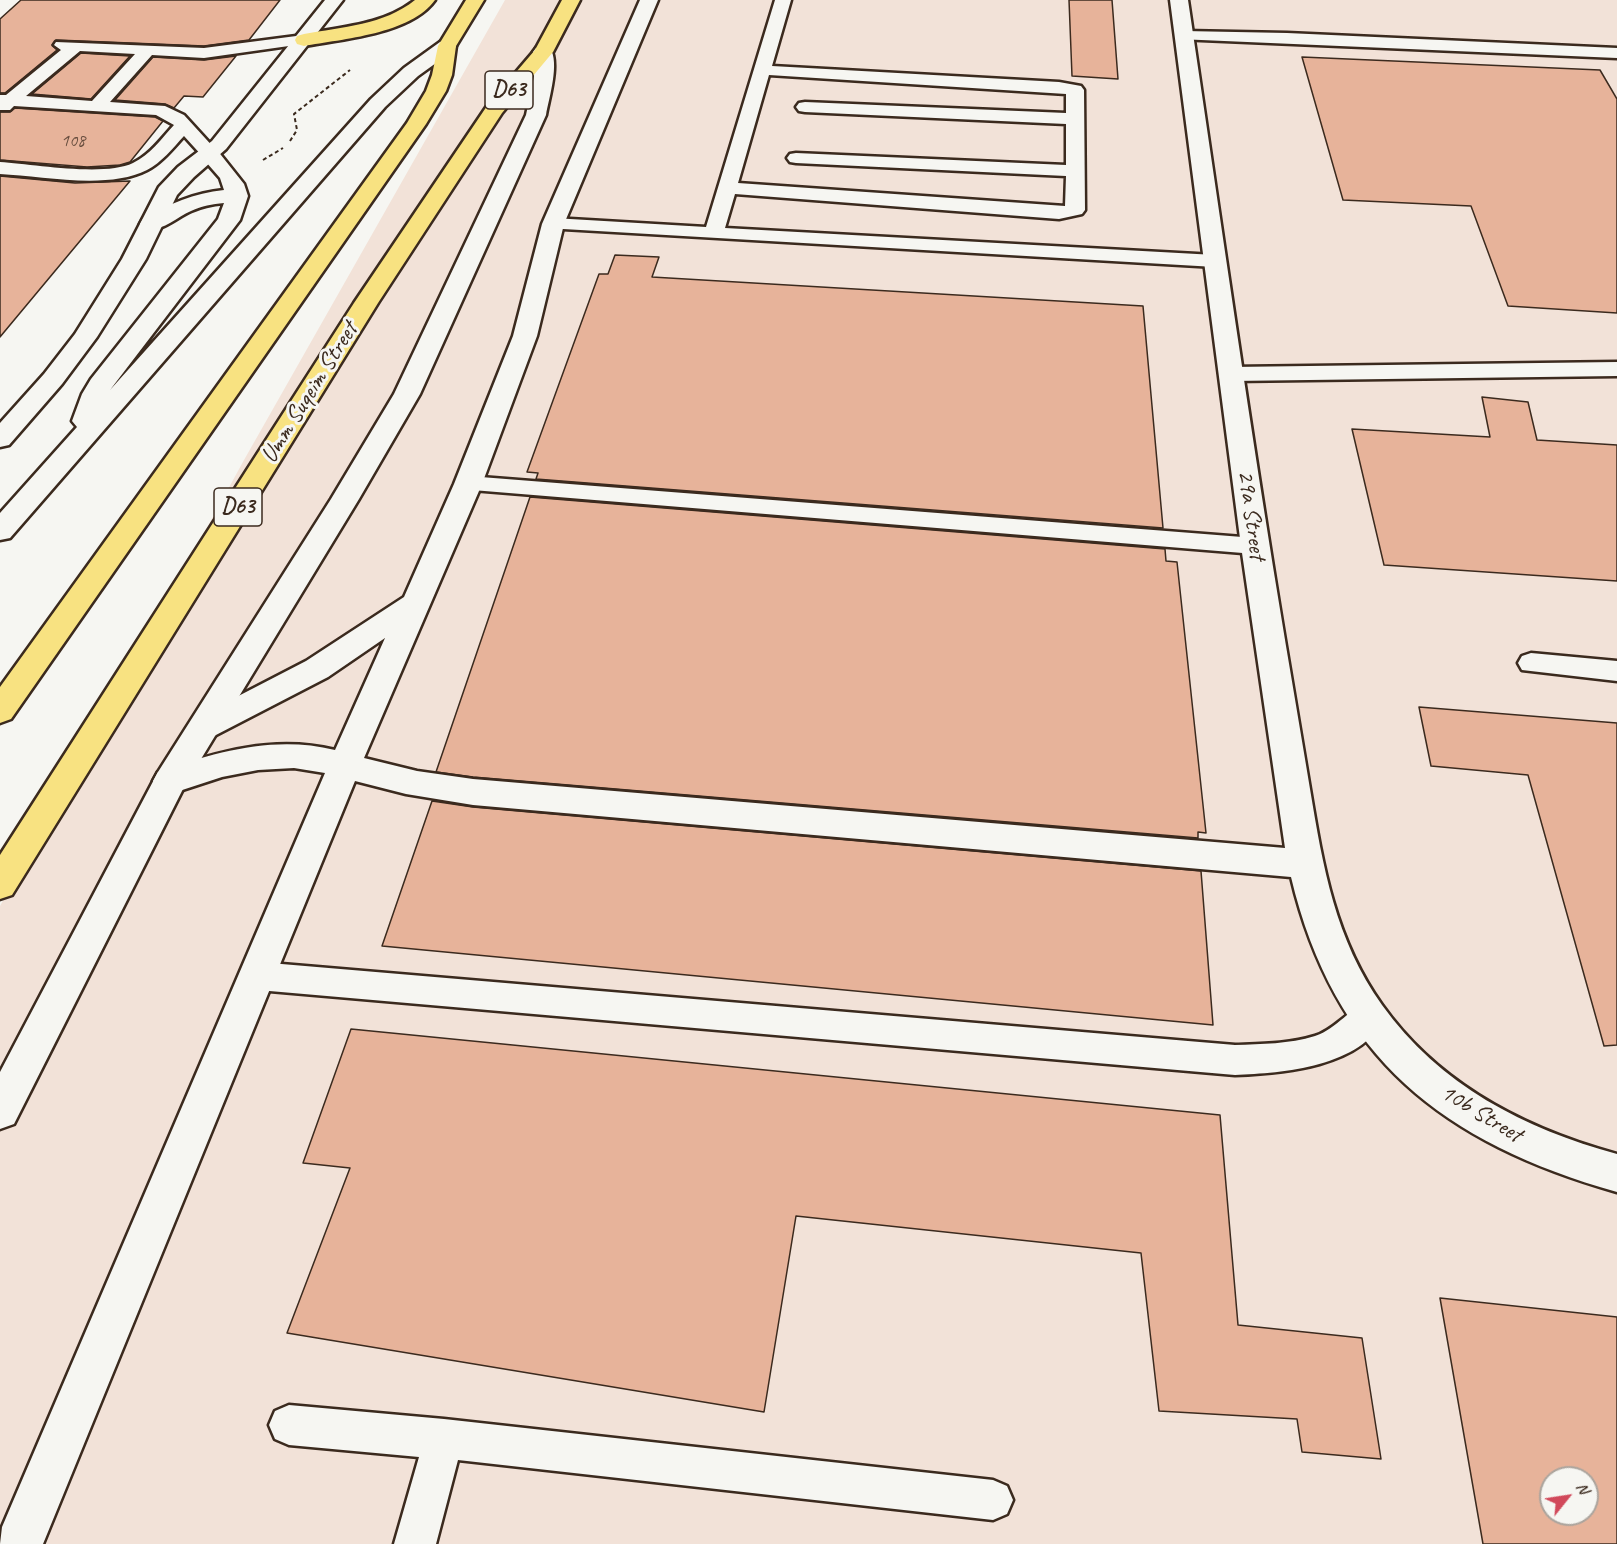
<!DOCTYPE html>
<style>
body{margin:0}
#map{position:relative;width:1617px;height:1544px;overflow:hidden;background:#f6f6f2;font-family:Caveat,sans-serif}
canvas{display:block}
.north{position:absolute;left:1539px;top:1466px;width:60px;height:60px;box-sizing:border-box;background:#f6f6f2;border:2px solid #aba49d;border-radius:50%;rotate:60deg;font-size:16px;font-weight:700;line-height:24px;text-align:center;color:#3b2a1e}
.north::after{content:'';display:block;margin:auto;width:21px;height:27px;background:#d1495b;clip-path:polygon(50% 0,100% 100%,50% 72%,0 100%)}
</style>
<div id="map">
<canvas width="1617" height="1544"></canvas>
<div class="north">N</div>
</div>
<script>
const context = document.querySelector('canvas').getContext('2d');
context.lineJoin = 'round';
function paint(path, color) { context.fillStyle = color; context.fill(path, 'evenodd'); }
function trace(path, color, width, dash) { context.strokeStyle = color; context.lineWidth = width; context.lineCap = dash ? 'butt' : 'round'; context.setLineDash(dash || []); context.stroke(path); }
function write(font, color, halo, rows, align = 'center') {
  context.font = font + ' Caveat,sans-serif'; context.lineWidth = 6; context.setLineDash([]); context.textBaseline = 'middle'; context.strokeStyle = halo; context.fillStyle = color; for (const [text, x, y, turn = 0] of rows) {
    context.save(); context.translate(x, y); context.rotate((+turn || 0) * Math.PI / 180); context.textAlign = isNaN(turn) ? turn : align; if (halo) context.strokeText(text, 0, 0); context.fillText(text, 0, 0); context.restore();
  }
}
const built = new Path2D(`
 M505,0H1617V1544H0V906L244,460ZM1551,1478H1587V1514H1551Z`);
const building = new Path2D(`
 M21,0H280L249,40L204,46L56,40L52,45L57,50L5,93H0V19Z
 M1069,0H1112L1118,79L1072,76Z
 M81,53L130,56L91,99L32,94Z
 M236,56L203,97L184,96L174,108L165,104L115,100L153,57L204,60Z
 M1302,57L1600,70L1617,99V313L1508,306L1471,206L1343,200Z
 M15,108L155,117L163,121L130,162L120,165L87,167L0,160V112H10Z
 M0,176L75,183L130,181L0,337Z
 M615,255L659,257L652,277L1143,306L1163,528L536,479L538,473L527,472L599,274H608Z
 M1482,397L1528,402L1537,440L1617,445V581L1384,565L1352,429L1490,437Z
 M530,497L1165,549L1166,561L1177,562L1206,833L1198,832V838L473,777L436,772Z
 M1419,707L1617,723V1045L1604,1046L1528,775L1431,766Z
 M432,801L473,807L1201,871L1213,1025L382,946Z
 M351,1029L1220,1115L1238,1325L1362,1338L1381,1459L1302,1452L1297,1419L1159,1411L1141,1253L796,1216L764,1412L287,1333L350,1168L303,1163Z
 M1440,1298L1617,1317V1544H1483ZM1551,1478H1587V1514H1551Z`);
const path = new Path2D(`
 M290,141L297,130L294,114L350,70
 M263,160L283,148`);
const lane = new Path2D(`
 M775,0H791L772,66L1059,82L1081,86L1084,90L1085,210L1082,214L1059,219L735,194L725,228L1215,255L1222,257L1225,261L1222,265L1215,267L546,228L543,224L546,220L553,218L706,227ZM769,75L1066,94V113L805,102L799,103L796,107L799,111L805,112L1066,124V165L796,153L790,154L787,158L790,162L796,163L1066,176L1065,206L738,183Z
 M1184,31L1287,33L1617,48V58L1178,39L1176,36Z
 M304,35L312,40L310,43L204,58L152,55L110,102L165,106L184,115L216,150L219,154L216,158H204L184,136C173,148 161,163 147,170C108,190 42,176 0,174V162C33,164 104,177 133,163C150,155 162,138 174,125L156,115L14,106L10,110H0V95H6L61,50L54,45L56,42L204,48ZM80,51L135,54L92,101L26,96Z
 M1617,362V376L1232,381L1224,379L1221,374L1224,369L1232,367Z
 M468,476L1255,538L1264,540L1267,546L1264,552L1255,554L460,489L456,484L460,479Z
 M1531,653L1617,661V681L1522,670L1518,663L1522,656Z
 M258,962L1235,1045C1262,1044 1289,1044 1315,1036C1341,1028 1354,997 1381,1007L1385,1017C1362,1067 1283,1073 1235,1075L258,990L247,986L242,976L247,966Z
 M289,1405L444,1419L993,1480L1007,1486L1013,1500L1007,1514L993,1520L458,1460L436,1544H394L419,1457L289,1445L275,1439L269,1425L275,1411Z`);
const street = new Path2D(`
 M325,0H343L226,149L194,177L177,195L146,259L97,337L62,384L9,445L0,447V423L44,374L75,334L122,259L159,187L178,167L212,141Z
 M640,0H658L564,224L537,336L482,484L364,758L417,771L473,779L1285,848L1241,546L1170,0H1188C1220,215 1250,431 1286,646C1294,693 1302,741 1310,789C1323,867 1335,939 1382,1005C1439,1085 1525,1129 1617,1154V1192C1444,1143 1334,1058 1291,877L473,805L406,794L355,781L43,1544H0L2,1527L325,773L294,768L258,770L222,777L170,794L158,790L153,781L158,772C216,752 274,735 335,750L385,638L328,677L214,736L203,740L192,736L187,728L192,720L306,661L404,597L454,484L513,336L542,224Z`);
const secondary = new Path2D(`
 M447,40L454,42L456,46L454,50L418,76L385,107L10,538L0,540V513L77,427L72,421L82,394L91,379L218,219L224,203C212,204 202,206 191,211C175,218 161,233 143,229L140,224L143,219C169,204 194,193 224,190L220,178L199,154L203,150L210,148L217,150L244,184L248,196L240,220L110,390L371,99L404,68L440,42Z
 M543,46L550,48C560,63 549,98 546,115L420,394L359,499L184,787L14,1124L0,1129V1072L158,772L331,499L394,394L526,115L534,76L533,52L536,48Z`);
const primary = new Path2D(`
 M415,0H435C411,34 342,39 304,46L297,44L295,40L297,36L304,34C342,27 384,25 415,0Z
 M466,0H484L456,46L452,75L446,91L426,124L11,719L0,723V687L407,123L426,91L432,75L438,46Z
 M562,0H580L553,52L502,113L378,303L12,895L0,899V855L354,303L487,106L535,50Z`);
const farNumbernames = [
 ["108",73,141]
];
const shields = [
 [509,90,48],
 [238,507,48]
];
const shieldNames = [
 ["D63",509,90],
 ["D63",238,507]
];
const streetNames = [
 ["Umm Suqeim Street",310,393,-58],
 ["29a Street",1251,515,82],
 ["10b Street",1481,1114,31]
];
paint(built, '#f2e2d8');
paint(building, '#e7b39a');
trace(building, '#3b2a1e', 1.5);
trace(lane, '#3b2a1e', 5);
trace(street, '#3b2a1e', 5);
trace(secondary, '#3b2a1e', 5);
trace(primary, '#3b2a1e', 5);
trace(path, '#3b2a1e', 2, [4, 3]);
paint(lane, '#f6f6f2');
paint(street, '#f6f6f2');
paint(secondary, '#f6f6f2');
paint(primary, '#f8e281');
write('18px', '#664c3d', null, farNumbernames);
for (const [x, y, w] of shields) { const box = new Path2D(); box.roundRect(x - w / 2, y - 19, w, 38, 4.5); context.fillStyle = '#f6f6f2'; context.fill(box); trace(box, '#3b2a1e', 1.5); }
write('bold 22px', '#3b2a1e', null, shieldNames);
write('24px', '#3b2a1e', '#f6f6f2', streetNames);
</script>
